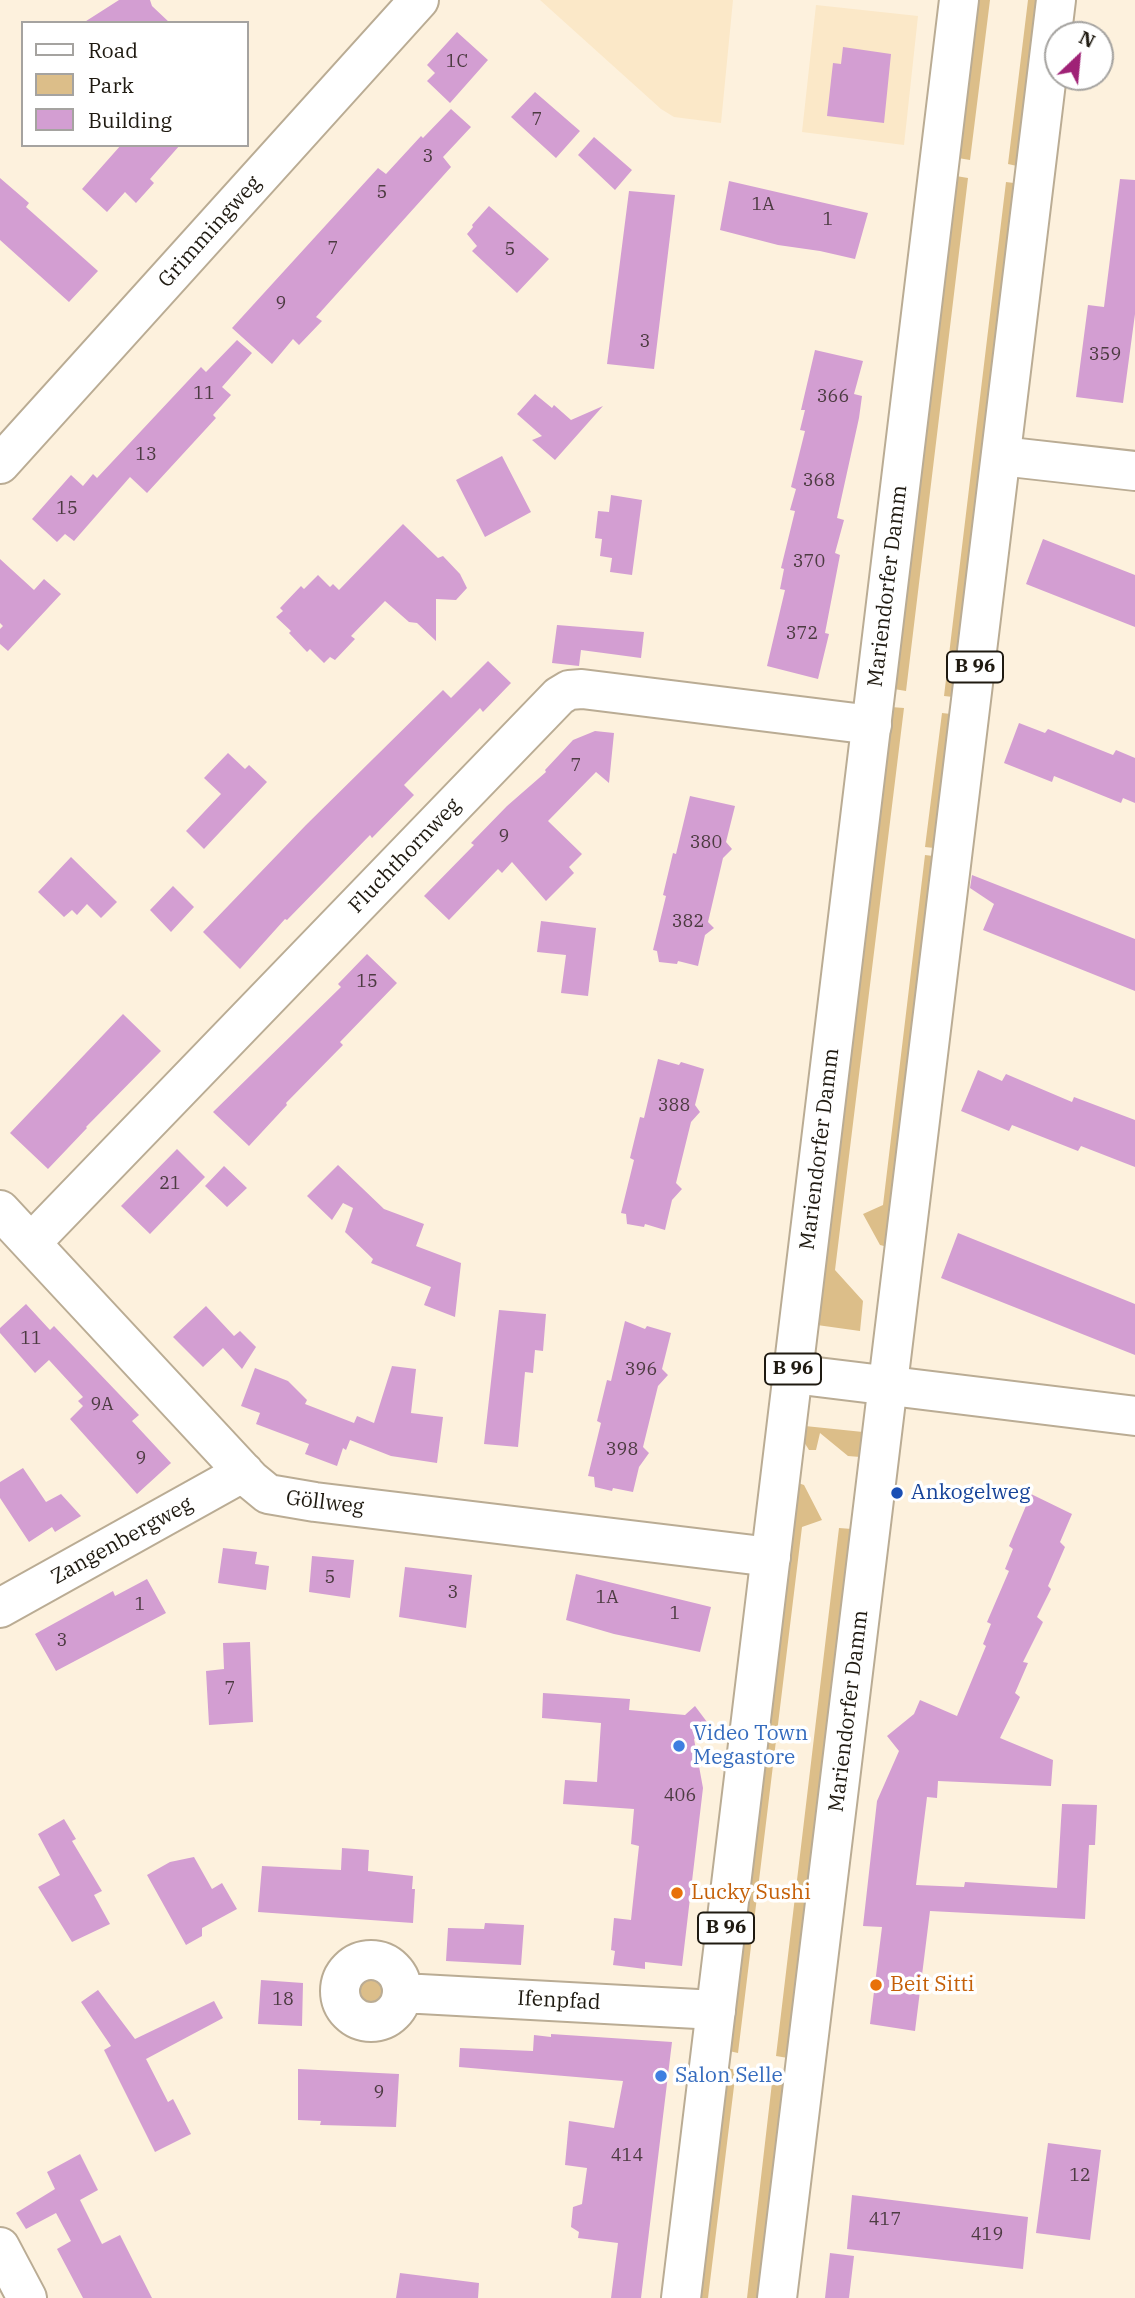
<!DOCTYPE html>
<meta charset="utf-8">
<style>
body{margin:0}
#map{position:relative;width:1135px;height:2298px;overflow:hidden;background:#fdf1dd;font-family:"IBM Plex Serif",serif}
canvas{display:block}
.legend{position:absolute;left:21px;top:21px;width:228px;height:126px;box-sizing:border-box;background:#fff;border:2px solid #a5a3a0;margin:0;padding:9px 12px;list-style:none;font-size:21px;color:#1f1a11}
.legend li{display:flex;align-items:center;gap:14px;height:35px}
.legend b{width:35px;border:2px solid #a5a3a0}
.north{position:absolute;left:1044px;top:21px;width:70px;height:70px;box-sizing:border-box;background:#fff;border:2px solid #a5a3a0;border-radius:50%;rotate:26deg;font-size:19px;font-weight:700;line-height:28px;text-align:center;color:#1f1a11}
.north::after{content:'';display:block;margin:auto;width:24px;height:32px;background:#9f2276;clip-path:polygon(50% 0,100% 100%,50% 72%,0 100%)}
</style>
<div id="map">
<canvas width="1135" height="2298"></canvas>
<ul class="legend">
<li><b style="height:9px;background:#fff"></b>Road</li>
<li><b style="height:19px;background:#dcbe89"></b>Park</li>
<li><b style="height:19px;background:#d39ed2"></b>Building</li>
</ul>
<div class="north">N</div>
</div>
<script>
const context = document.querySelector('canvas').getContext('2d');
context.lineJoin = 'round';
function paint(path, color) { context.fillStyle = color; context.fill(path, 'evenodd'); }
function trace(path, color, width, dash) { context.strokeStyle = color; context.lineWidth = width; context.lineCap = dash ? 'butt' : 'round'; context.setLineDash(dash || []); context.stroke(path); }
function write(font, color, halo, rows, align = 'center') {
  context.font = font + ' "IBM Plex Serif",serif'; context.lineWidth = 7; context.setLineDash([]); context.textBaseline = 'middle'; context.strokeStyle = halo; context.fillStyle = color; for (const [text, x, y, turn = 0] of rows) {
    context.save(); context.translate(x, y); context.rotate((+turn || 0) * Math.PI / 180); context.textAlign = isNaN(turn) ? turn : align; if (halo) context.strokeText(text, 0, 0); context.fillText(text, 0, 0); context.restore();
  }
}
const built = new Path2D(`
 M540,0H733L721,123L674,117L661,109Z
 M816,5L918,16L904,145L802,132Z`);
const green = new Path2D(`
 M977,0H990L970,160L958,158Z
 M1028,0H1037L1017,166L1008,164Z
 M956,176L968,178L906,691L894,689Z
 M1006,182L1014,183L953,697L944,696Z
 M891,707L904,708L835,1270L863,1301L860,1331L817,1325Z
 M942,713L951,714L934,848L925,847Z
 M925,855L933,856L887,1243L884,1246L880,1245L863,1214L883,1205Z
 M805,1426L863,1432L860,1457L848,1456L820,1433L816,1450H809L804,1442Z
 M798,1483L804,1485L822,1520L802,1527L738,2053L729,2051Z
 M839,1528L852,1529L788,2058L776,2056Z
 M352 1992a18 18 0 1 1 36 0a18 18 0 1 1-36 0Z
 M727,2068L736,2070L708,2298H699Z
 M773,2074L785,2075L759,2298H747Z`);
const building = new Path2D(`
 M119,0H150L152,6L170,23H83Z
 M457,32L488,60L450,103L427,81L435,73L427,65Z
 M843,47L891,54L884,123L827,116L833,63L841,64Z
 M535,92L580,131L556,158L511,117Z
 M451,109L471,127L443,157L451,167L316,317L322,321L299,345L293,339L272,364L232,328L378,168L386,174L421,136L423,138Z
 M594,137L632,170L615,190L578,155Z
 M121,145H180L150,179L154,183L136,203L125,192L107,212L82,189Z
 M0,178L29,203L26,207L98,271L69,302L0,240Z
 M1120,179L1135,180V314L1123,403L1076,397L1088,305L1104,307Z
 M729,181L868,213L855,259L820,251L778,245L720,230Z
 M629,191L675,195L654,369L607,364Z
 M489,206L549,259L517,293L472,251L477,246L467,234L473,227L472,225Z
 M237,340L252,353L222,387L231,395L213,415L216,418L147,493L130,477L74,541L65,534L57,542L32,519L71,475L83,486L93,474L97,478L201,367L206,372Z
 M815,350L863,361L854,394L862,396L859,418L837,518L844,520L835,553L840,555L825,633L829,634L818,679L767,666L785,590L780,589L784,569L781,568L795,511L790,510L796,489L791,487L805,431L800,430L805,410H801Z
 M535,394L552,408L554,405L571,420L603,406L555,460L532,440L542,436L517,414Z
 M502,456L531,512L485,537L456,480Z
 M611,495L642,500L632,575L610,572L612,558L600,556L602,539L595,538L598,511L609,512Z
 M403,524L438,558L443,556L460,574L467,588L456,600L436,599V641L417,623L409,622L385,601L351,636L355,639L335,660L330,657L324,663L310,649L307,652L289,633L291,631L276,617L283,611L280,608L301,586L304,589L318,575L330,587L333,584L339,590Z
 M1043,539L1135,575V627L1026,584Z
 M0,559L34,590L44,579L61,594L8,651L0,644V629L3,626L0,623Z
 M557,625L644,632L641,658L581,650L579,666L552,663Z
 M488,661L511,683L483,712L480,708L404,785L414,795L372,838L370,835L287,920L285,919L240,969L203,932L306,825L443,690L451,698Z
 M1019,723L1045,733L1048,729L1113,755L1116,750L1135,758V803L1123,798L1121,803L1054,776L1052,782L1004,763Z
 M595,731L614,733L609,783L596,772L548,821L582,854L569,867L574,873L546,901L512,862L502,873L498,869L449,920L424,896L474,845L471,843L507,806L546,772L545,770L573,740Z
 M228,753L245,769L249,765L267,782L204,849L186,831L221,794L204,778Z
 M690,796L735,806L726,842L732,849L723,858L708,922L714,928L705,935L698,966L678,961L677,964L659,962L657,951L653,950L666,896L663,895L673,853L676,854Z
 M71,857L117,902L101,918L87,904L77,915L72,910L64,917L38,892Z
 M972,875L1135,939V991L983,930L994,904L970,888Z
 M173,886L194,907L171,932L150,910Z
 M541,921L596,928L588,996L561,993L566,955L537,952Z
 M367,954L397,983L340,1042L343,1045L286,1103L287,1105L249,1146L213,1112L341,987L338,984Z
 M123,1014L161,1051L86,1127L87,1128L48,1169L10,1133Z
 M658,1059L679,1065L681,1062L704,1069L695,1105L700,1112L691,1122L676,1183L682,1189L672,1200L665,1230L645,1224L644,1227L627,1224L626,1214L621,1213L634,1160L630,1158L640,1117L644,1118Z
 M978,1070L1002,1081L1006,1074L1072,1102L1074,1097L1135,1120V1167L1081,1146L1078,1151L1012,1125L1009,1131L961,1111Z
 M177,1149L205,1177L150,1234L121,1206Z
 M338,1165L384,1209L424,1224L416,1246L461,1263L455,1317L424,1305L431,1287L371,1263L373,1259L345,1232L353,1208L343,1203L332,1220L307,1196Z
 M224,1166L247,1188L227,1207L205,1186Z
 M958,1233L1135,1304V1355L941,1278Z
 M26,1304L50,1330L54,1326L139,1415L132,1421L171,1463L137,1494L70,1419L83,1406L78,1401L83,1397L49,1360L35,1373L0,1333V1328Z
 M206,1306L234,1336L240,1331L256,1347L242,1369L223,1348L203,1367L173,1337Z
 M499,1310L546,1314L543,1351L535,1350L533,1373L525,1372L518,1447L484,1444Z
 M625,1321L645,1329L647,1326L671,1333L662,1369L668,1375L658,1386L643,1447L649,1453L639,1467L633,1492L613,1488L612,1491L595,1487L594,1477L588,1476L601,1423L597,1421L607,1380L611,1381Z
 M392,1366L416,1369L411,1413L443,1417L437,1463L391,1456L350,1440L346,1450L343,1448L337,1466L305,1454L309,1444L256,1424L260,1413L241,1406L255,1368L288,1381L307,1400L305,1404L354,1423L357,1416L374,1423Z
 M23,1468L46,1502L61,1494L81,1516L55,1532L52,1527L29,1542L0,1498V1482Z
 M1031,1494L1072,1514L1060,1542L1065,1547L1048,1586L1051,1589L1037,1617L1043,1622L1023,1662L1028,1663L1015,1693L1020,1697L1000,1738L1053,1760L1051,1786L938,1781L937,1798L927,1797L916,1885L964,1887L965,1882L1057,1888L1062,1804L1097,1805L1095,1845H1089L1085,1919L930,1911L915,2031L870,2024L882,1927L863,1926L877,1801L899,1751L887,1736L914,1714L920,1700L957,1716L986,1646L983,1644L991,1624L987,1622L1009,1571L1005,1569L1013,1549L1009,1546Z
 M223,1548L257,1552L255,1564L269,1566L266,1590L218,1583Z
 M312,1556L354,1560L350,1598L309,1592Z
 M405,1567L472,1575L466,1628L399,1617Z
 M576,1574L711,1607L700,1652L614,1634L566,1620Z
 M147,1579L166,1613L56,1671L35,1634L113,1591L115,1596Z
 M250,1642L253,1722L209,1725L206,1671L224,1669L223,1643Z
 M543,1693L630,1699L629,1710L685,1715L695,1706L710,1726L694,1739L703,1788L682,1966L645,1962V1969L613,1965L615,1951L611,1950L614,1918L631,1920L639,1846L631,1844L634,1809L563,1804L565,1780L597,1782L601,1723L542,1718Z
 M64,1819L76,1839L72,1841L102,1891L94,1895L110,1924L72,1942L38,1887L60,1875L38,1834Z
 M342,1848L369,1850L368,1871L413,1876L412,1889H415L413,1923L258,1912L262,1866L341,1870Z
 M194,1857L212,1889L222,1883L237,1909L202,1928V1936L186,1945L147,1875L170,1862Z
 M485,1923L524,1925L521,1965L446,1961L448,1928L484,1929Z
 M261,1980L303,1983L302,2026L258,2024Z
 M98,1990L135,2039L214,2001L223,2018L146,2059L168,2102L173,2099L191,2134L155,2152L104,2050L111,2046L81,2002Z
 M551,2034L672,2042L641,2298H611L618,2243L578,2238L579,2232L571,2227L573,2207L582,2204L587,2168L565,2165L569,2121L614,2128L623,2081L459,2067L460,2048L533,2051L534,2035L551,2037Z
 M298,2069L399,2074L396,2127L320,2125L321,2121L298,2120Z
 M1048,2143L1101,2150L1090,2240L1036,2233Z
 M80,2154L98,2190L80,2200L102,2244L120,2235L152,2298H83L57,2249L71,2241L56,2213L26,2229L16,2213L55,2189L47,2172Z
 M852,2195L1028,2217L1023,2269L847,2249Z
 M830,2253L854,2256L849,2298H825Z
 M400,2273L479,2283L478,2298H396Z`);
const minor = new Path2D(`
 M1001,456L1135,471
 M0,464L419,0
 M0,1210L251,1480L268,1494L315,1502L771,1557
 M31,1243L559,696L569,690L582,689L872,725
 M793,1374L1135,1416
 M0,1608L244,1472
 M340 1991a31 31 0 1 1 62 0a31 31 0 1 1-62 0Z
 M402,1993L716,2010
 M0,2247L27,2298`);
const major = new Path2D(`
 M681,2298L959,0
 M777,2298L1056,0`);
const markers = [
 [897,1493,7,"#1a4fb4"],
 [679,1746,7,"#3f7fe0"],
 [677,1893,7,"#e8710a"],
 [876,1985,7,"#e8710a"],
 [661,2076,7,"#3f7fe0"]
];
const numberNames = [
 ["1C",457,62],
 ["7",537,120],
 ["3",428,157],
 ["5",382,193],
 ["1A",763,205],
 ["1",828,220],
 ["7",333,249],
 ["5",510,250],
 ["9",281,304],
 ["3",645,342],
 ["359",1105,355],
 ["11",204,394],
 ["366",833,397],
 ["13",146,455],
 ["368",819,481],
 ["15",67,509],
 ["370",809,562],
 ["372",802,634],
 ["7",576,766],
 ["9",504,837],
 ["380",706,843],
 ["382",688,922],
 ["15",367,982],
 ["388",674,1106],
 ["21",170,1184],
 ["11",31,1339],
 ["396",641,1370],
 ["9A",102,1405],
 ["398",622,1450],
 ["9",141,1459],
 ["5",330,1578],
 ["3",453,1593],
 ["1A",607,1598],
 ["1",140,1605],
 ["1",675,1614],
 ["3",62,1641],
 ["7",230,1689],
 ["406",680,1796],
 ["18",283,2000],
 ["9",379,2093],
 ["414",627,2156],
 ["12",1080,2176],
 ["417",885,2220],
 ["419",987,2235]
];
const shields = [
 [975,667,56],
 [793,1369,56],
 [726,1928,56]
];
const shieldNames = [
 ["B 96",975,667],
 ["B 96",793,1369],
 ["B 96",726,1928]
];
const streetNames = [
 ["Grimmingweg",210,232,-48],
 ["Mariendorfer Damm",888,586,-83],
 ["Fluchthornweg",405,856,-46],
 ["Mariendorfer Damm",820,1149,-83],
 ["Göllweg",325,1503,7],
 ["Zangenbergweg",122,1541,-29],
 ["Mariendorfer Damm",849,1711,-83],
 ["Ifenpfad",559,2001,3]
];
const transitNames = [
 ["Ankogelweg",911,1493]
];
const shopNames = [
 ["Video Town",693,1734],
 ["Megastore",693,1758],
 ["Salon Selle",675,2076]
];
const foodNames = [
 ["Lucky Sushi",691,1893],
 ["Beit Sitti",890,1985]
];
paint(built, '#fbe8c8');
paint(green, '#dcbe89');
paint(building, '#d39ed2');
trace(minor, '#baac94', 42);
trace(major, '#baac94', 42);
trace(minor, '#fff', 38);
trace(major, '#fff', 38);
for (const [x, y, r, color] of markers) { const dot = new Path2D(); dot.arc(x, y, r, 0, 2 * Math.PI); context.fillStyle = color; context.fill(dot); trace(dot, '#fff', 2.5); }
write('18px', '#4c3b41', null, numberNames);
for (const [x, y, w] of shields) { const box = new Path2D(); box.roundRect(x - w / 2, y - 15.5, w, 31, 5); context.fillStyle = '#fff'; context.fill(box); trace(box, '#1f1a11', 2); }
write('bold 19px', '#1f1a11', null, shieldNames);
write('21px', '#1f1a11', '#fff', streetNames);
write('21px', '#164399', '#fff', transitNames, 'left');
write('21px', '#366cbe', '#fff', shopNames, 'left');
write('21px', '#c56008', '#fff', foodNames, 'left');
</script>
